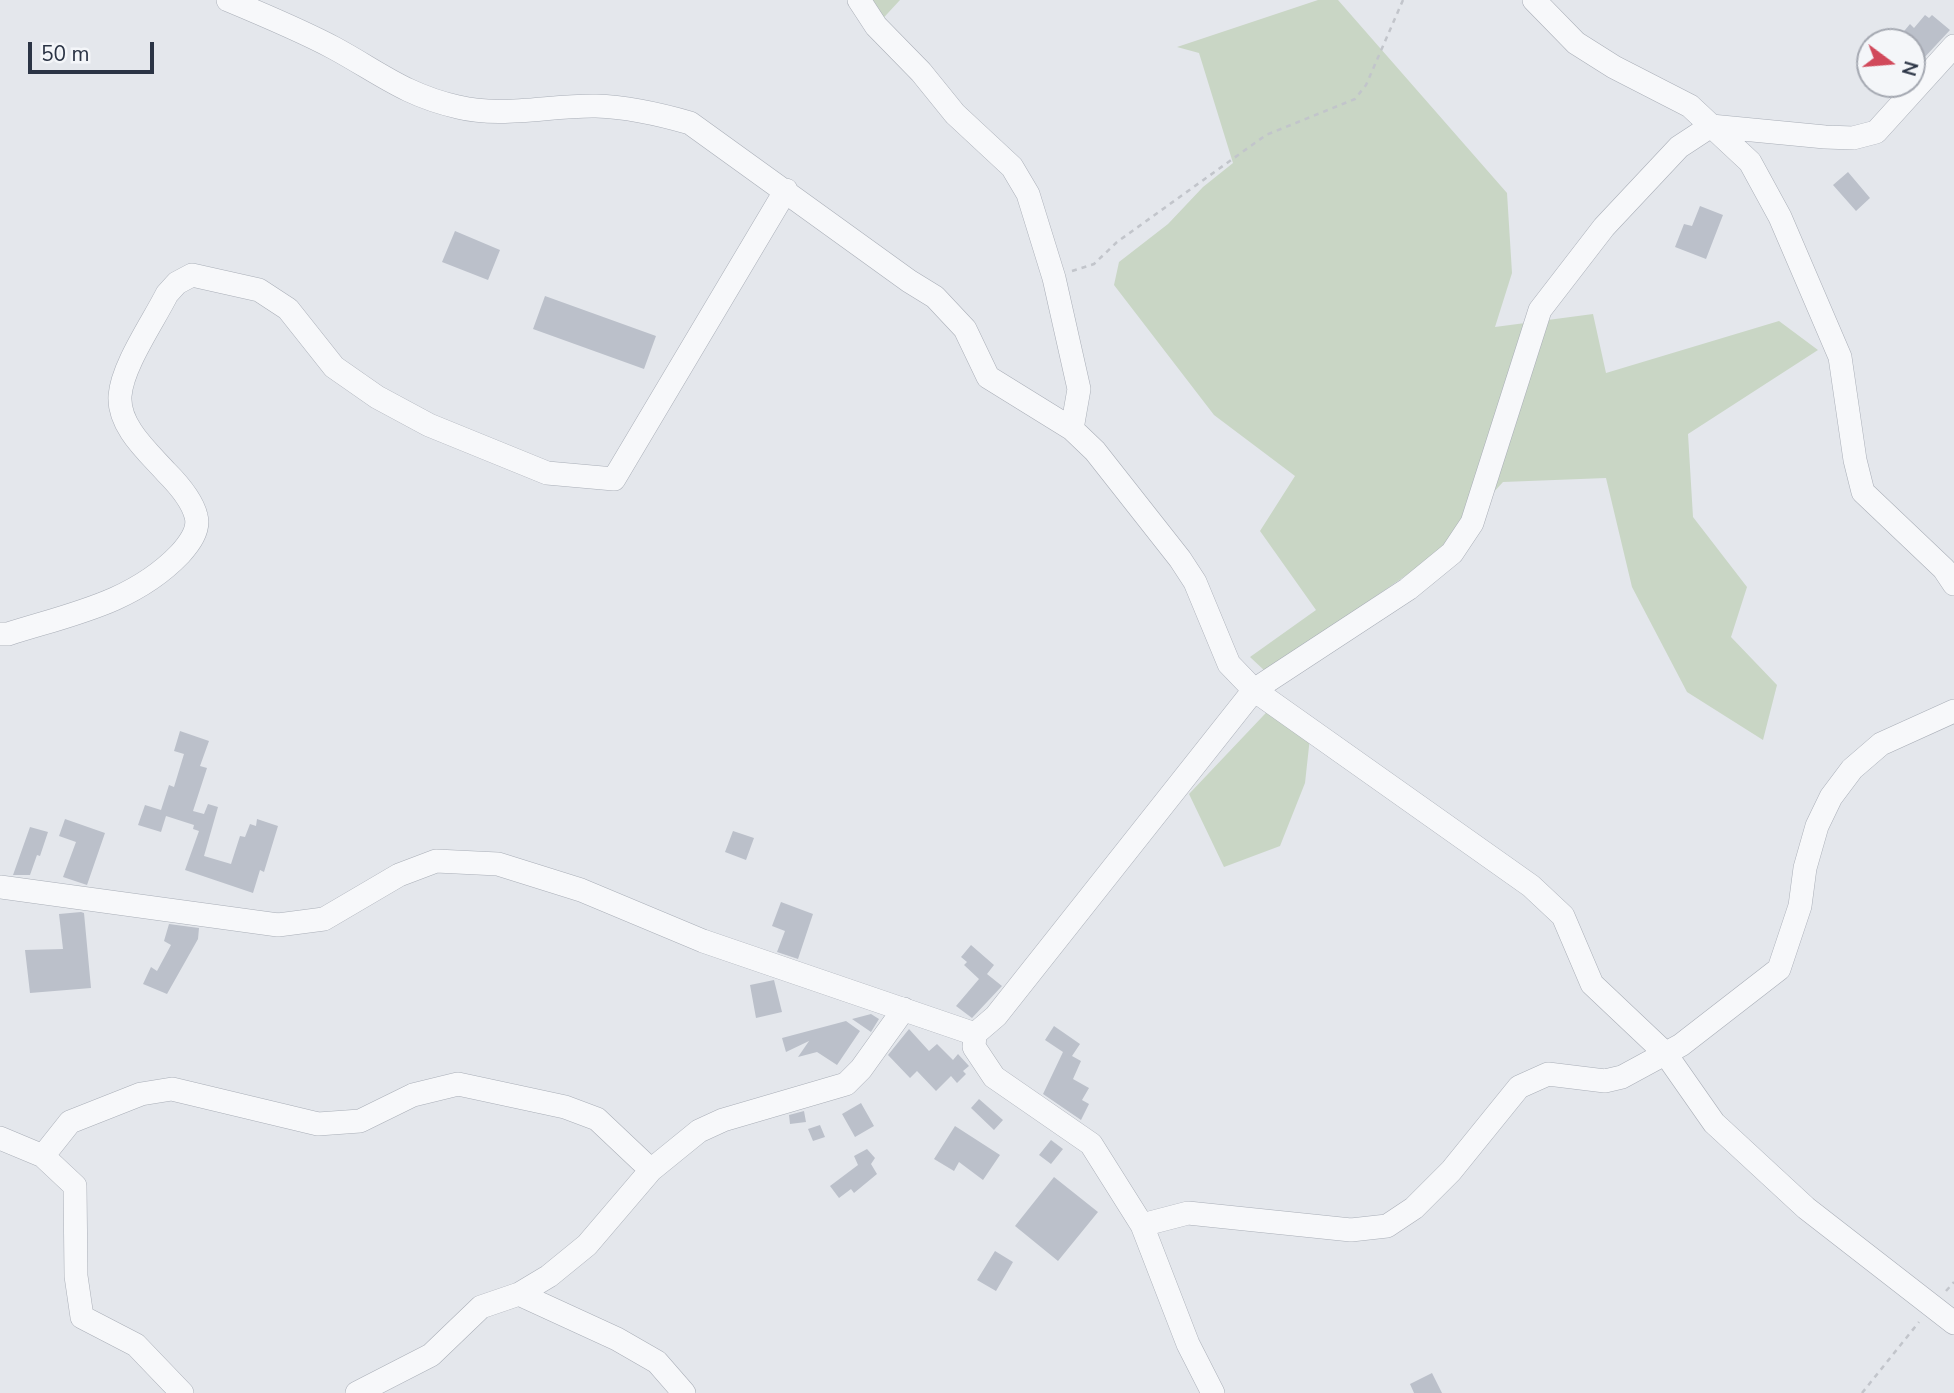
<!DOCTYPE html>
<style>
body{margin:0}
#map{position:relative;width:1954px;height:1393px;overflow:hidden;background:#e4e7ec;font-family:"Nunito Sans",sans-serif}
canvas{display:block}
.north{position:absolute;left:1856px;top:28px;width:70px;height:70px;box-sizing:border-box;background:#f4f6f9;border:2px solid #a4a8b1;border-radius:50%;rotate:106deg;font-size:19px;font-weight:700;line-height:28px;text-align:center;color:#2b3445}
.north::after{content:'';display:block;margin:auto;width:24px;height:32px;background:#d1495b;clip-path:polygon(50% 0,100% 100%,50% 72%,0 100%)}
.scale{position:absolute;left:28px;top:42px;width:126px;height:32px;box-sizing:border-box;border:4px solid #2b3445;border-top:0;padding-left:9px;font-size:21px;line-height:24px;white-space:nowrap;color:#2b3445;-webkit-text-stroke:5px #f4f6f9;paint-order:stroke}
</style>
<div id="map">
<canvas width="1954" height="1393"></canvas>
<div class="north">N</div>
<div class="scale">50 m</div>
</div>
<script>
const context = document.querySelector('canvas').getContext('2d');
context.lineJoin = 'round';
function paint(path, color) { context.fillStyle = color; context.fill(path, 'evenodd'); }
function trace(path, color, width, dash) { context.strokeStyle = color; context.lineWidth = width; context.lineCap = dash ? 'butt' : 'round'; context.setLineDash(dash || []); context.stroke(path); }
const green = new Path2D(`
 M867,0H900L876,26Z
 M1318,0H1338L1507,193L1512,273L1495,327L1593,314L1606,373L1779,321L1818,350L1688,434L1693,517L1747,587L1731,637L1777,685L1763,740L1687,692L1632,587L1606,478L1503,482L1437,554L1266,672L1250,657L1316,610L1260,531L1295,476L1214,415L1114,285L1119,262L1168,224L1203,187L1233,163L1199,53L1177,47Z
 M1281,697L1312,719L1305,783L1280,846L1224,867L1189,794Z`);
const building = new Path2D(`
 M1925,15L1929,18L1932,15L1950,30L1923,59L1912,49V42H1895L1910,24L1914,28Z
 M1848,172L1870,198L1856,211L1833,185Z
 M1700,206L1723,215L1706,259L1675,247L1684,224L1692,226Z
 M455,231L500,250L488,280L442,262Z
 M545,296L656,336L644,369L533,329Z
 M180,731L209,741L200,766L207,768L193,811L204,814L208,804L218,807L204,856L231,864L240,836L245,837L250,824L256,826L257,819L278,826L264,872L260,870L253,893L185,870L199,831L193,829L194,825L166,816L161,832L138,825L145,805L161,810L169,785L174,787L184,754L174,751Z
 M65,819L105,833L87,885L63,877L76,842L59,836Z
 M30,827L48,832L40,856L37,855L30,875H13Z
 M733,831L754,838L746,860L725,852Z
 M781,902L813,914L798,959L777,952L785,931L772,926Z
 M81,912L84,913L91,988L30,993L25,950L63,949L59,914Z
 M169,924L199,928L198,939L167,994L143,984L151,967L157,971L171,945L164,941Z
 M971,945L994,965L987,974L1002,986L972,1018L956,1006L979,979L964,965L967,962L961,957Z
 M774,980L782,1012L756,1018L750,985Z
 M871,1014L879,1019L871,1032L852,1019Z
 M846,1021L860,1031L837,1065L817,1052L798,1057L809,1041L786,1052L782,1038Z
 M1054,1026L1080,1044L1072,1056L1081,1061L1073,1079L1089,1088L1082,1100L1089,1104L1081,1120L1043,1094L1063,1052L1045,1040Z
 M909,1029L929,1051L937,1044L953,1060L958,1054L969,1066L963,1071L966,1074L957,1083L951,1076L936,1091L917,1071L910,1078L888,1055Z
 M979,1099L1003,1120L994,1130L971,1108Z
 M861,1103L874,1126L855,1137L842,1114Z
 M804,1111L806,1122L790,1124L789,1115Z
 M820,1125L825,1137L813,1141L808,1129Z
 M955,1126L1000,1155L983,1180L959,1162L954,1171L934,1159Z
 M1051,1140L1063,1149L1051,1164L1039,1155Z
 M867,1149L875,1158L871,1164L877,1174L854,1193L851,1189L839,1198L830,1186L858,1165L854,1156Z
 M1054,1177L1098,1212L1058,1261L1015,1226Z
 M995,1251L1013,1262L996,1291L977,1280Z
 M1432,1373L1442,1393H1414L1410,1384Z`);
const path = new Path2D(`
 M1072,271L1094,264L1117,242L1266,135L1355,99L1366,85L1403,0
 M1946,1291L1954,1282
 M1862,1393L1919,1322`);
const minor = new Path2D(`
 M228,0C264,15 300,30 334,48C380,73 405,95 458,107C502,118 551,105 596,106C629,107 659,114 690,123L909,281L935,297L965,329L988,377L1072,429L1095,451L1180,559L1195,582L1229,664L1254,690L1531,886L1563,916L1592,984L1665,1053L1714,1123L1806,1208L1954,1323
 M859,0L876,26L921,72L955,114L1012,167L1028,194L1054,278L1079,389L1072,429
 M1534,0L1576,43L1614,67L1690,106L1750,162L1780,217L1840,357L1855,460L1863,492L1944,569L1954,584
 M0,634H8C71,614 133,603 180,554C189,544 200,530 196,516C192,500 178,484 166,472C148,452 118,426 120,396C122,366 153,322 167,294L177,283L192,275L259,290L288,309L334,367L377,397L429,425L547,473L614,479L786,190
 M0,887L278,925L324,919L399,875L436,861L498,864L581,890L703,941L975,1034
 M0,1138L43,1156L75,1186L76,1276L82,1317L136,1345L182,1393
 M43,1156L70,1122L141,1094L172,1089L318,1124L360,1121L413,1095L458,1084L565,1107L597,1119L651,1170
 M1142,1225L1188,1213L1351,1230L1387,1226L1414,1208L1451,1171L1519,1087L1548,1074L1605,1081L1622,1077L1681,1045L1779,969L1800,906L1805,868L1817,826L1831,797L1852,769L1881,744L1954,711
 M519,1294L617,1339L657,1362L684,1393
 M357,1393L431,1355L481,1307L519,1294L549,1276L587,1245L651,1170L699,1131L723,1120L846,1084L861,1069L904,1009
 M1213,1393L1188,1344L1142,1225L1091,1144L994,1077L974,1047L975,1034L996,1016L1254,690L1408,589L1452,553L1472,523L1540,310L1604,227L1679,147L1711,126L1825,137L1853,138L1876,132L1954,46`);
paint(green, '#c9d6c5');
paint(building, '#bbc0ca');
trace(minor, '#a9aeb7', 24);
trace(path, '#c2c5cb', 2.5, [5, 5]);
trace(minor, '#f7f8fa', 23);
</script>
